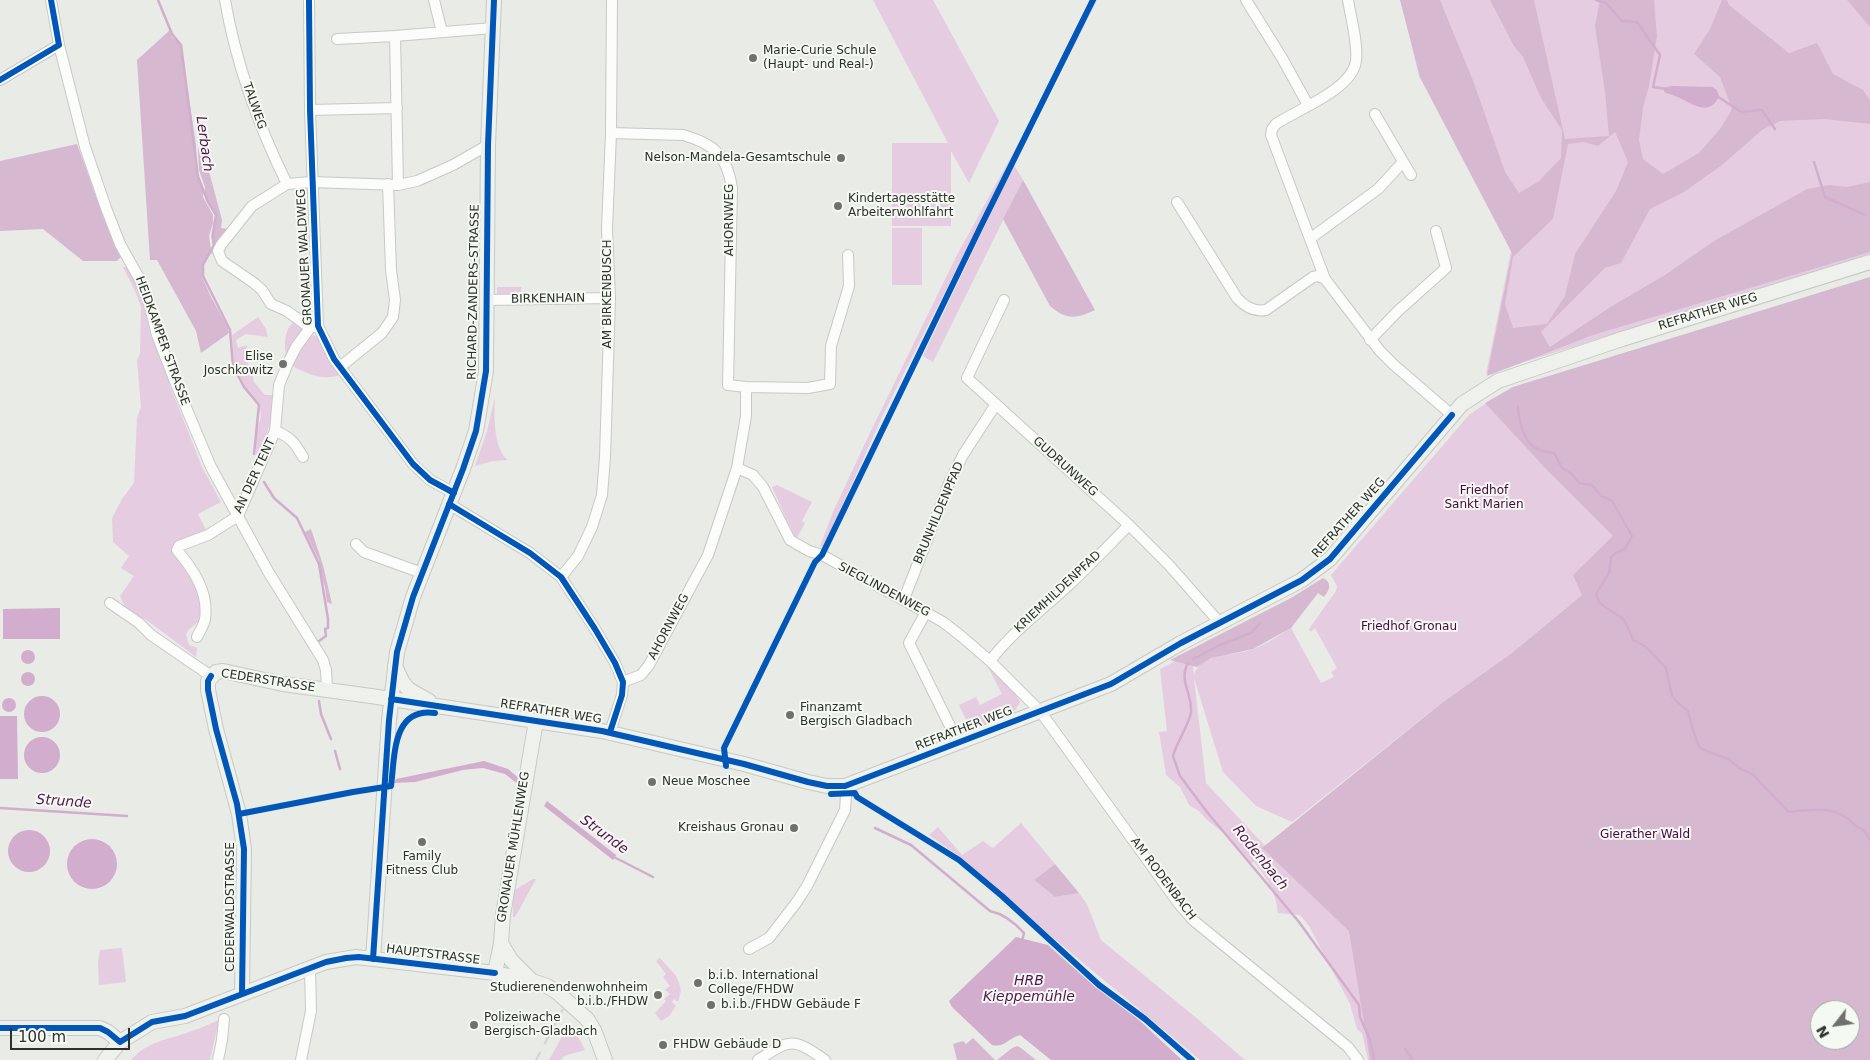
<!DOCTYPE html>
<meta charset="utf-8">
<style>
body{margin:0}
#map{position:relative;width:1870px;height:1060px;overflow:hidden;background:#e8ebe6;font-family:"DejaVu Sans",sans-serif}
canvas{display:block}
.north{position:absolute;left:1810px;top:1000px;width:50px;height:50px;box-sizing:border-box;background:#f4f9f2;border:1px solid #a5a9a3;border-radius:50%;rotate:240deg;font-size:14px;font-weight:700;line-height:20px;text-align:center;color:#2e302d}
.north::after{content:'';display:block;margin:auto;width:18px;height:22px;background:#6f716e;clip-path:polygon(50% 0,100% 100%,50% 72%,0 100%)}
.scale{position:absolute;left:10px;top:1028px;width:120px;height:22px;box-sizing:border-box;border:2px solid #2e302d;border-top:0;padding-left:6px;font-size:15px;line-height:18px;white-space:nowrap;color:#2e302d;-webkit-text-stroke:4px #f4f9f2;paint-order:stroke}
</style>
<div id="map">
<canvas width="1870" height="1060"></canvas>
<div class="north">N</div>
<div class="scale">100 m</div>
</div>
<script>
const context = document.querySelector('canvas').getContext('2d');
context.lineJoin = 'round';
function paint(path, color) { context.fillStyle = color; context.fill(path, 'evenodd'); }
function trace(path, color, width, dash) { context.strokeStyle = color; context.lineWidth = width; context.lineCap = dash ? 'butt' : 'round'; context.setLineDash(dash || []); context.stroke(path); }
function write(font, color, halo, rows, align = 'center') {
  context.font = font + ' "DejaVu Sans",sans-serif'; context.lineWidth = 4; context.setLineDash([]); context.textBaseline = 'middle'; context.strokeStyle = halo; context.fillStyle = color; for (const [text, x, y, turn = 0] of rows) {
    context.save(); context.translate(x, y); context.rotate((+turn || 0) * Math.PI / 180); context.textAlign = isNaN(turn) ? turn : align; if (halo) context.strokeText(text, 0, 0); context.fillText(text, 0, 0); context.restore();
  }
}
const green = new Path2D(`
 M873,0H933L999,121L969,183L951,151V226H892V143H948Z
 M1090,0H1097L1058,78L1011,163L928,325L882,417L823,548L820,546L833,512L868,437L957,255L1023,135Z
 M1401,0H1870V254L1486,374L1511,251L1419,76Z
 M1014,165L1023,180L933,362L923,356Z
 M892,228H922V285H892Z
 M123,267H128L138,285L146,306L145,307L151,338L155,339L169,374V383L202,467L221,502L198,514L206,530L175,544L172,549L190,574L196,589L200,601L201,619C196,626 188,627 186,635L189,645L197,648L196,657L152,624L125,607L120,596L134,576L121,568L129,556L113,542L112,518L122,499L134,483L137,418L141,407L137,360L140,354L141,307L136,293Z
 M497,287H521V298H497Z
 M310,304L313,306L314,320L310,323L298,313Z
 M258,317L266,329L268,337L246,334L236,340L238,348L247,345L246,360L251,369L254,382L265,395H273L270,423L259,461L256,453V433L261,417L260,404L247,391L234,365L232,335Z
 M295,321L304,328L287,359C284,347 283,329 295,321Z
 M311,335L318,336L340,375C323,381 306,374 291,365L309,336Z
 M1663,343L1870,1060H1368L1362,1033L1357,1029L1350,1004L1309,926L1300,915L1278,913C1276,892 1267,878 1254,862L1251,863L1229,837L1208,821L1199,811L1189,805L1180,787L1166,775L1159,732L1167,731L1160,669L1191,653L1194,674C1204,651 1233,657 1253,649C1266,645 1279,635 1291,628L1321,683L1334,677L1331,672L1337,668L1315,628L1311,632L1309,629L1336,591L1337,586L1331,575L1469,415C1487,402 1504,392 1525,383ZM1582,595L1583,597L1268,849L1206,783L1194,678L1223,772L1256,806L1292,822L1443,702L1513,652ZM1820,1010H1850V1040H1820Z
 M495,397C494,413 493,450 508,460L493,461L475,466L487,431Z
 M777,485L812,502L802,521L805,523L796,540L772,487Z
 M986,663L1017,696L1020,702C1014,719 987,724 971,730L959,705L976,697L980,705L1002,694Z
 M1021,823L1055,864L1034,880L1055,897L1079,893L1087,904L1101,940L1194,1016L1245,1060H1200L1052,937L961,858L929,835L938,827L962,855L983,841L993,848Z
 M533,879H536L515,917H513V891Z
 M122,948L126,982L99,985L98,961L100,950Z
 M660,958L676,976L679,983L681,991L678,1002L674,999L672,1002L676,1006L669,1016L661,1021L655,1013L666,1001L664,999L670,994L665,990L670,986L663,977L666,974L656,961Z
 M219,1020L210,1060H131C148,1041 167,1040 189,1032C199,1029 209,1024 219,1020Z
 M568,1026L580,1040L585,1050L564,1056L561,1060H549Z`);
const forest = new Path2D(`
 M1400,0H1440L1474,83L1505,172L1519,193L1539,181L1561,158L1562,130L1541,98L1523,57L1514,46L1490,0H1534L1565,139L1609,136L1605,92L1595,26L1600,0H1654L1657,36L1649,86L1643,108L1639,140L1643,159L1663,174L1699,153L1720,129L1732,109L1720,77L1694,54L1710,29L1722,0H1727L1729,5L1789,53L1817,43L1833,74L1863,90L1870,100V124L1825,119L1780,121L1762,130L1722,165L1684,192L1650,209L1621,263L1605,268L1541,332L1550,347L1612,306L1665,275L1714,241L1807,189L1829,185L1847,187L1870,182V252L1593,335L1487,376L1512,253L1420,77ZM1615,132L1628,162L1616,191L1575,254L1565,296L1547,324L1513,328L1505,304L1513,257L1553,219L1568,144L1584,142L1598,146Z
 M1847,0H1870V27Z
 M170,30L172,37L181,44L196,145L197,171L203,187V197L213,215V223L209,236L211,249L203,265L202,277L211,297L228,328L229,333L201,353L196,331L157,260H150L137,60Z
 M77,144L103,215L121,257L117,261H83L43,229L0,231V161Z
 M205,145L203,149L222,220L221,228L228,229L215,252L211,254L213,246L211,236L216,223V214L205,196V187L199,170L198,149Z
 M1023,180L1095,310C1076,319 1066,320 1050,306L1003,219Z
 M1870,277V1060H1370L1349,931L1262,848L1443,702L1513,652L1582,595L1573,575L1613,536L1547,470L1485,403L1513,387ZM1820,1010H1850V1040H1820Z
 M311,529L323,565L332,604L327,602L325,587L320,571L319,560L305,532Z
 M1323,578C1333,583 1329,591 1324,597L1318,593L1291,628L1253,649L1211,658L1197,667L1170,660L1291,598Z
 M1055,864L1079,893L1055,897L1034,880Z
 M973,1038L995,1060H957L953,1044L963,1041L966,1044Z
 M1017,1046L1021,1048L1036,1060H997L1012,1048Z`);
const water = new Path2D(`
 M1672,86L1712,87L1717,90L1719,96C1709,119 1691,102 1675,96C1671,94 1668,94 1664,92V88Z
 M60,608V639H3V609Z
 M21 657a7 7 0 1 1 14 0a7 7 0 1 1-14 0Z
 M21 679a7 7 0 1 1 14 0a7 7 0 1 1-14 0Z
 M24 714a18 18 0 1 1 36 0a18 18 0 1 1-36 0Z
 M2 705a7 7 0 1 1 14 0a7 7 0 1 1-14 0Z
 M0,716H17L18,779H0Z
 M24 755a18 18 0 1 1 36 0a18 18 0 1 1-36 0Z
 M484,761L508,769L521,780L518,784L505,774L483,768L463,770L415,782L394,783L396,779Z
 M547,801L616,855L613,860L544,806Z
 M8 851a21 21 0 1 1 42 0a21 21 0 1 1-42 0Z
 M67 864a25 25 0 1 1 50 0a25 25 0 1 1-50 0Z
 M1016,937L1048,945L1095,987L1139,1020L1182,1060H1051L1020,1035C1008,1038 1005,1048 992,1045L952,1007L949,1001Z`);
const stream = new Path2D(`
 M158,0L172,34L181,45L198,177L208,202L216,215L213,233L214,245L203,265V276L230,330L233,366L244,387L259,405L254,454
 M1596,0L1606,3L1622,21L1637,22L1660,55L1653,87L1667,89
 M1717,96L1741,112L1762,110L1775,129
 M1814,162L1825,197L1865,215
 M1518,407C1519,422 1522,437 1534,447C1539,451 1548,452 1554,453L1562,468L1572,474L1579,483L1592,485L1601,496L1612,501L1632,536L1625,549L1616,553L1611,557L1609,573L1596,594L1599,602L1605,607L1622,618L1627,625L1633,640L1645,646L1666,668L1672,696L1678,703L1688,711L1692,727L1699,747L1708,752L1729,759L1739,768L1752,774L1789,812C1817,809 1836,805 1856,826C1860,830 1859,826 1863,830C1866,832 1868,837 1870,840
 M264,482L274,498L297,518L319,564L328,619V628L325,629L326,636L319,641
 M1193,659L1220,645L1251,633L1259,624
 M1188,663C1178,680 1193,695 1191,713C1188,726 1177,742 1173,756L1180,776L1207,812L1299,922L1359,1005L1360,1017L1370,1040L1374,1060
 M319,701L321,714L331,739
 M335,751L340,769
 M0,808L127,816
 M875,828L911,845L990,911C1004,914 1015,923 1024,933L1022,941
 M612,856L653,877
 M1405,1049L1413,1060`);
const street = new Path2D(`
 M51,0L59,45L85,147L106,208L120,244L139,278L148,298L157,335L174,379L211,467L269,573L323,660L326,670L327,690
 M225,0C236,64 258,125 287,184L312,182L398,185L417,181L453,165L488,145
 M309,0L310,110L318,326L334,359L413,464L430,480L454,493
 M434,0L442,32
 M1246,0L1282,58L1308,105
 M1348,0C1351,19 1358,42 1356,61C1352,90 1298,109 1276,124L1272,129L1271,135L1325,279L1380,351L1394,365L1452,415
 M395,36L493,28
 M337,39L395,36L398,185
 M0,80L59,45
 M310,110L397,108
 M1375,114L1411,175
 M611,133L683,135C715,144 727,156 732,188L728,385L746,387V416L737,468L708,555L649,665L641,675L623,682
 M287,184L252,206L221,245L218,251L222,261L254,283L262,290L271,304L287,311L310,328
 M1177,202L1237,298C1245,307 1254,312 1266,310L1313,277L1318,276L1325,279
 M1311,238L1378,189L1403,162
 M486,300L610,298
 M1004,300L967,378L1129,525L1169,565L1219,622
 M1370,340L1398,311L1446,268L1436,231
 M340,367L382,333L393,317L395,300L391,270L388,184
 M746,387L808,388L830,384L831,346L849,286L848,255
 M275,431C291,437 295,443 303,457
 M737,468L753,475L763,487L790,540L809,551L822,555L943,622L961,636L990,661L1040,711L1179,904L1193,920L1348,1047L1358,1060
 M449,504L530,553L561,577L595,629L615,663L623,682L622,695L610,732
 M356,544L364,552L422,573
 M561,577L578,556L592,527L602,495L605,457L610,298L607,229L611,133L612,0
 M904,599L950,481L963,455L996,404
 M110,603L139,623L151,635L211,676
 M926,612L909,643L950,726
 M197,637C200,631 204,625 205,619C209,592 193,569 177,550L179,546L208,535L238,516L275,431L279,385L288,363L296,347L310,328L318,326
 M990,661C1013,631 1043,609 1071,583C1091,564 1110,544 1129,525
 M749,949L769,938L796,903L807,886L845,810L846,795L842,787
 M218,1060L222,1040L224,1019
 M301,1060L311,1011L310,968
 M758,1060C791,1039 792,1037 825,1060`);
const secondary = new Path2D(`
 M395,666L402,681L408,689L429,701
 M501,943L511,960L532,981
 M373,959L389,720L397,652L413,597L463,469L476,431L486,371L488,145L494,0
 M495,973L501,943L503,915L536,721
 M242,994L244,849L239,814L216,729L208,690V681L216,672L223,671L283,684L371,696L602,731L744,764L808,782L827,786H845L1111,684L1181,643L1302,580L1330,559L1462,404L1498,381L1622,339L1870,262
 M0,1028H100L108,1032L120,1042
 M105,1060L120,1042L152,1022L185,1016L326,962L356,957L495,973L532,981L547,986L558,993L587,1019L594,1030L605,1060`);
const rail = new Path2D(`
 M536,1060L563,1009`);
const cycleway = new Path2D(`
 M309,0L310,110L318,326L334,359L413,464L430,480L454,493
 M0,80L59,45L51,0
 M449,504L530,553L561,577L595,629L615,663L623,682L622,695L610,732
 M211,676L208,681V690L216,729L237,804L244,849L242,994
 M391,699L602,731L744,764L808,782L827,786H845L1111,684L1181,643L1302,580L1330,559L1452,415
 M726,766L724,748L815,562L822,555L980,228L1093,0
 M831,794L855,793L857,797L959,860L1002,896L1099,985L1145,1019L1192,1060
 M239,814L353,792L391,786C395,756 392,707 435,713
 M373,959L389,720L397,652L413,597L463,469L476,431L486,371L488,145L494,0
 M0,1028H100L108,1032L120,1042L152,1022L185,1016L326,962L346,958L359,957L495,973`);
const markers = [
 [753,58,5,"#6f716e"],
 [841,158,5,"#6f716e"],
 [838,206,5,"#6f716e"],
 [283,364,5,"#6f716e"],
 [790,715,5,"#6f716e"],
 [652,782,5,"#6f716e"],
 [794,828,5,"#6f716e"],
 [422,842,5,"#6f716e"],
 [698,983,5,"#6f716e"],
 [658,995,5,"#6f716e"],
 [711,1005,5,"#6f716e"],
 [474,1025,5,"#6f716e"],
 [663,1045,5,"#6f716e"]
];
const poiNames = [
 ["Marie-Curie Schule",763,51],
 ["(Haupt- und Real-)",763,65],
 ["Nelson-Mandela-Gesamtschule",831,158,"right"],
 ["Kindertagesstätte",848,199],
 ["Arbeiterwohlfahrt",848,213],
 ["Elise",273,357,"right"],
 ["Joschkowitz",273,371,"right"],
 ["Finanzamt",800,708],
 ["Bergisch Gladbach",800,722],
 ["Neue Moschee",662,782],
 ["Kreishaus Gronau",784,828,"right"],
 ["Family",422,857,"center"],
 ["Fitness Club",422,871,"center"],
 ["b.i.b. International",708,976],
 ["College/FHDW",708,990],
 ["Studierenendenwohnheim",648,988,"right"],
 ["b.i.b./FHDW",648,1002,"right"],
 ["b.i.b./FHDW Gebäude F",721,1005],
 ["Polizeiwache",484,1018],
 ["Bergisch-Gladbach",484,1032],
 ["FHDW Gebäude D",673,1045]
];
const streetNames = [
 ["TALWEG",254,106,71],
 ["AHORNWEG",730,220,-90],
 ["GRONAUER WALDWEG",305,257,-93],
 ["RICHARD-ZANDERS-STRASSE",474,292,-89],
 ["AM BIRKENBUSCH",608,294,-90],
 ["BIRKENHAIN",548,299,-1],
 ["REFRATHER WEG",1708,312,-17],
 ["HEIDKAMPER STRASSE",162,341,70],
 ["GUDRUNWEG",1065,467,42],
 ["AN DER TENT",255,476,-65],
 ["BRUNHILDENPFAD",939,513,-67],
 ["REFRATHER WEG",1349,518,-48],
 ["SIEGLINDENWEG",884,590,28],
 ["KRIEMHILDENPFAD",1058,592,-43],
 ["AHORNWEG",669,627,-62],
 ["CEDERSTRASSE",268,681,9],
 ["REFRATHER WEG",551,712,9],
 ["REFRATHER WEG",964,729,-21],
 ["GRONAUER MÜHLENWEG",514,847,-81],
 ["AM RODENBACH",1163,879,53],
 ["CEDERWALDSTRASSE",231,907,-90],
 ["HAUPTSTRASSE",433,955,7]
];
const parkNames = [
 ["Friedhof",1484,491],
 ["Sankt Marien",1484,505],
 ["Friedhof Gronau",1409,627],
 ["Gierather Wald",1645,835]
];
const waterNames = [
 ["Lerbach",204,144,82],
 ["Strunde",64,802,4],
 ["Strunde",604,835,36],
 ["Rodenbach",1260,858,51],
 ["HRB",1029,981],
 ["Kieppemühle",1029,997]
];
paint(green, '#e6cce1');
paint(forest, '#d6b9d1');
paint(water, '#d3adcd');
trace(stream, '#d3adcd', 2.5);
trace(street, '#c7c9c6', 12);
trace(secondary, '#c7c9c6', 16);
trace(street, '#fcfcfb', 10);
trace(secondary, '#eff1ed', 14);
trace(rail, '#d5d6d5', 2.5, [9, 9]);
trace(cycleway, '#0057b8', 6);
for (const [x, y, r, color] of markers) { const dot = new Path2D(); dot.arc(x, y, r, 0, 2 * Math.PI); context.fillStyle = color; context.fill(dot); trace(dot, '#f4f9f2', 2); }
write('12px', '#2e302d', '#f4f9f2', poiNames, 'left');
write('12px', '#2e302d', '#f4f9f2', streetNames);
write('12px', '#490544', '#f4f9f2', parkNames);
write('italic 14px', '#561450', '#f4f9f2', waterNames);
</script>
